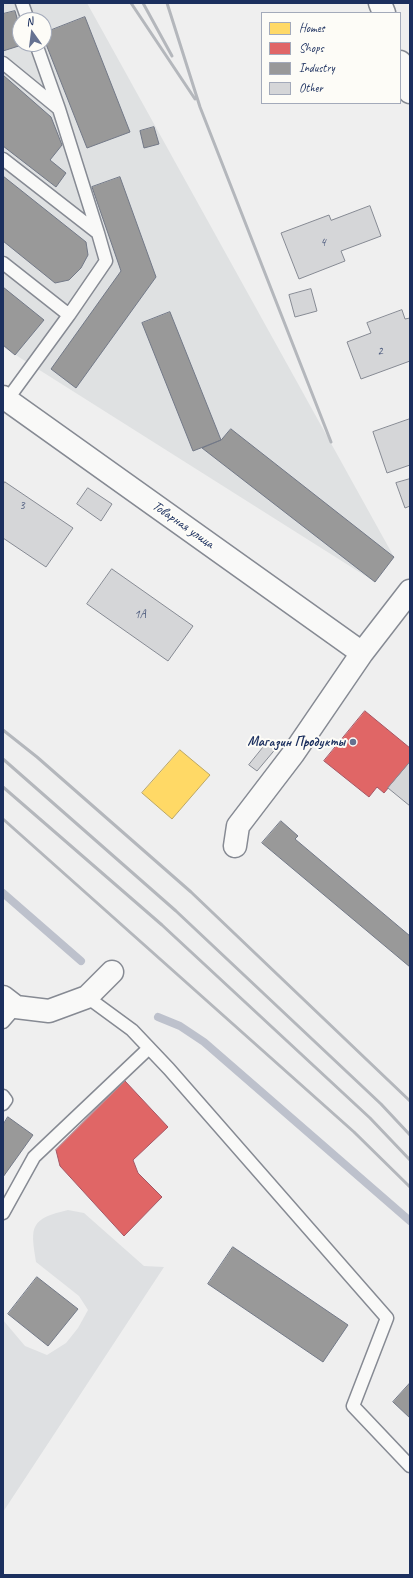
<!DOCTYPE html>
<meta charset="utf-8">
<style>
body{margin:0}
#map{position:relative;width:413px;height:1578px;overflow:hidden;background:#efefef;font-family:Caveat,sans-serif}
canvas{display:block}
.frame{position:absolute;inset:0;border:4px solid #1b2f5e;pointer-events:none}
.legend{position:absolute;left:261px;top:12px;width:140px;height:92px;box-sizing:border-box;background:#fdfcf7;border:1px solid #a3aaba;margin:0;padding:5px 7px;list-style:none;font-size:12px;color:#1b2f5e}
.legend li{display:flex;align-items:center;gap:8px;height:20px}
.legend b{width:20px;border:1px solid #a3aaba}
.north{position:absolute;left:12px;top:12px;width:40px;height:40px;box-sizing:border-box;background:#fdfcf7;border:1px solid #a3aaba;border-radius:50%;rotate:346deg;font-size:11px;font-weight:700;line-height:16px;text-align:center;color:#1b2f5e}
.north::after{content:'';display:block;margin:auto;width:14px;height:18px;background:#657291;clip-path:polygon(50% 0,100% 100%,50% 72%,0 100%)}
</style>
<div id="map">
<canvas width="413" height="1578"></canvas>
<div class="frame"></div>
<ul class="legend">
<li><b style="height:11px;background:#ffd966"></b>Homes</li>
<li><b style="height:11px;background:#e06666"></b>Shops</li>
<li><b style="height:11px;background:#999"></b>Industry</li>
<li><b style="height:11px;background:#d5d6d8"></b>Other</li>
</ul>
<div class="north">N</div>
</div>
<script>
const context = document.querySelector('canvas').getContext('2d');
context.lineJoin = 'round';
function paint(path, color) { context.fillStyle = color; context.fill(path, 'evenodd'); }
function trace(path, color, width, dash) { context.strokeStyle = color; context.lineWidth = width; context.lineCap = dash ? 'butt' : 'round'; context.setLineDash(dash || []); context.stroke(path); }
function write(font, color, halo, rows, align = 'center') {
  context.font = font + ' Caveat,sans-serif'; context.lineWidth = 4; context.setLineDash([]); context.textBaseline = 'middle'; context.strokeStyle = halo; context.fillStyle = color; for (const [text, x, y, turn = 0] of rows) {
    context.save(); context.translate(x, y); context.rotate((+turn || 0) * Math.PI / 180); context.textAlign = isNaN(turn) ? turn : align; if (halo) context.strokeText(text, 0, 0); context.fillText(text, 0, 0); context.restore();
  }
}
const built = new Path2D(`
 M3,3H87L394,557L375,582L3,347ZM20,20H44V44H20Z`);
const green = new Path2D(`
 M68,1210L84,1213L144,1266L164,1267L3,1512V1320L25,1346L47,1355L66,1343L78,1328L88,1310L79,1296L36,1262C30,1226 30,1219 68,1210Z`);
const homes = new Path2D(`
 M180,750L210,775L172,819L142,793Z`);
const shops = new Path2D(`
 M365,711L410,748V762L384,793L377,787L369,797L324,761Z
 M125,1081L168,1127L133,1160L138,1173L162,1197L124,1236L60,1166L56,1150Z`);
const industry = new Path2D(`
 M15,11L20,28V44H25L3,51V14Z
 M85,17L130,132L87,148L44,39V33Z
 M3,75L51,117L62,145L50,160L66,173L56,187L3,146Z
 M154,127L159,144L144,148L140,131Z
 M3,176L86,242L88,255L81,268L69,280L55,283L3,241Z
 M120,177L156,277L76,388L51,369L121,271L92,187Z
 M3,287L44,320L15,355L3,345Z
 M170,312L221,440L193,451L142,323Z
 M231,429L394,557L375,582L202,448L221,440Z
 M281,821L298,836L295,839L410,936V967L262,843Z
 M8,1117L33,1135L3,1177V1125Z
 M233,1247L348,1325L323,1362L208,1284Z
 M37,1277L78,1309L48,1346L8,1314Z
 M410,1383V1418L393,1402Z`);
const stream = new Path2D(`
 M3,893L81,961
 M158,1017L180,1026L204,1042L410,1221`);
const building = new Path2D(`
 M370,206L381,236L341,251L345,261L299,279L281,233L329,215L331,220Z
 M311,289L317,311L295,317L289,295Z
 M402,310L405,319L410,318V361L361,379L347,342L371,333L367,323Z
 M410,419V465L387,473L373,432Z
 M410,479V506L405,508L396,483Z
 M5,482L73,528L46,567L3,538V485Z
 M88,488L112,504L101,521L77,504Z
 M112,569L193,626L168,661L87,604Z
 M270,739L278,746L257,771L249,765Z
 M410,762V806L388,788Z`);
const service = new Path2D(`
 M22,3L28,20
 M36,44L59,109L98,233
 M3,63L58,108
 M3,159L98,233L106,261L69,315
 M3,263L69,315L7,400
 M87,997L132,1030L169,1069L387,1318L353,1406L410,1466
 M3,1022L16,1007
 M3,1096L6,1100L3,1104
 M3,1213L34,1157L149,1048`);
const minor = new Path2D(`
 M380,3L384,13
 M400,62L410,92
 M3,397L362,653
 M235,846L238,826L293,754L362,653L410,591
 M3,997L16,1007L49,1011L87,997L112,972`);
const rail = new Path2D(`
 M131,3L195,99
 M143,3L172,56
 M167,3L200,107L331,442
 M3,730L37,757L191,892L410,1101
 M3,759L176,911L381,1104L410,1135
 M3,787L162,925L370,1118L410,1160
 M3,819L354,1132L410,1187`);
const markers = [
 [353,742,4,"#657291"]
];
const numberNames = [
 ["4",323,243],
 ["2",380,352],
 ["3",22,506],
 ["1А",140,615]
];
const streetNames = [
 ["Товарная улица",183,525,35]
];
const poiNames = [
 ["Магазин Продукты",345,742]
];
paint(built, '#dfe1e2');
paint(green, '#dee0e2');
paint(homes, '#ffd966');
trace(homes, '#bba664', 1);
paint(shops, '#e06666');
trace(shops, '#a55664', 1);
paint(industry, '#999');
trace(industry, '#737987', 1);
trace(stream, '#bdc1cc', 8);
paint(building, '#d5d6d8');
trace(building, '#868a93', 1);
trace(service, '#868a93', 15);
trace(minor, '#868a93', 25);
trace(service, '#f9f9f8', 12);
trace(minor, '#f9f9f8', 22);
trace(rail, '#b4b7bc', 3);
for (const [x, y, r, color] of markers) { const dot = new Path2D(); dot.arc(x, y, r, 0, 2 * Math.PI); context.fillStyle = color; context.fill(dot); trace(dot, '#fdfcf7', 1.5); }
write('12px', '#4a597c', null, numberNames);
write('14px', '#1b2f5e', '#fdfcf7', streetNames);
write('bold 14px', '#1b2f5e', '#fdfcf7', poiNames, 'right');
</script>
